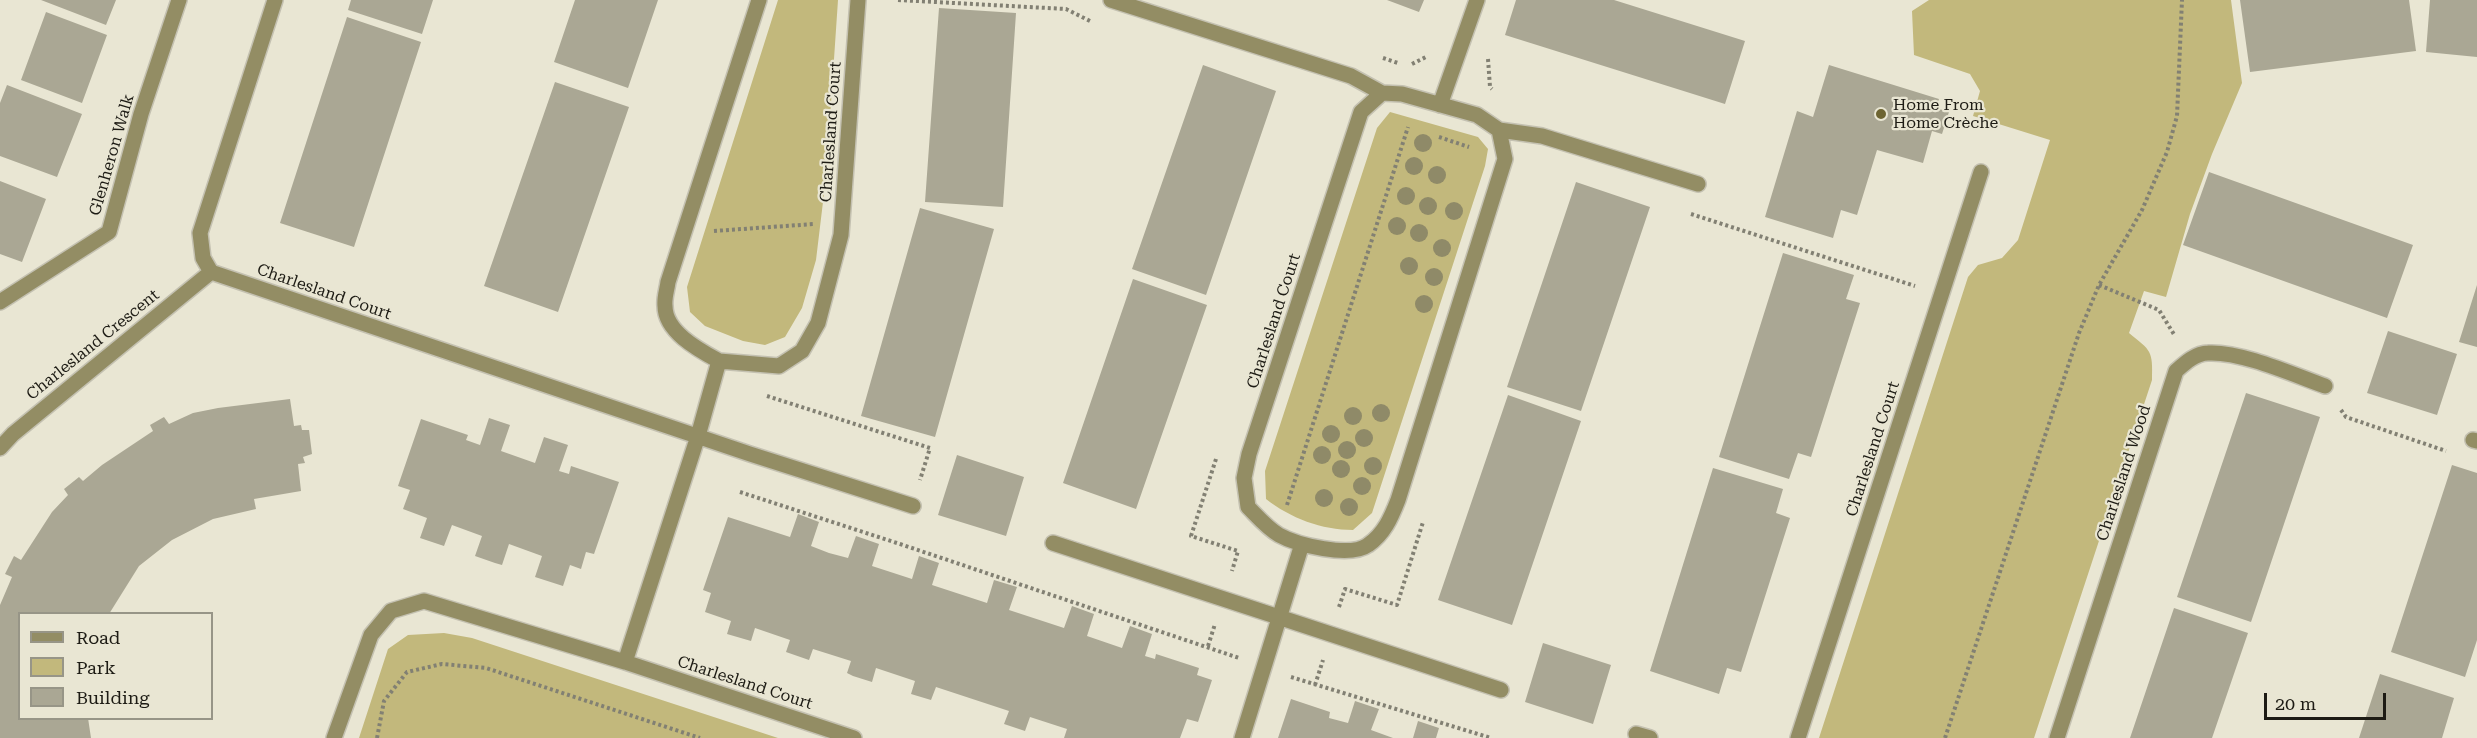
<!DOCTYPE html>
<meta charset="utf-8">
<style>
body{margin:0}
#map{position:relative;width:2477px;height:738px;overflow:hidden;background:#e9e6d3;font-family:"Roboto Serif",serif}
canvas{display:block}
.legend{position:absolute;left:18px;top:612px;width:195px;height:108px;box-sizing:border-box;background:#e9e6d3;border:2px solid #979587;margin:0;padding:8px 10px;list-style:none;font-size:18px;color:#1d1b14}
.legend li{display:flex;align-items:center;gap:12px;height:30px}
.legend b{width:30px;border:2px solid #979587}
.scale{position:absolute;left:2264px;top:693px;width:122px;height:27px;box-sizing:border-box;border:3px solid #1d1b14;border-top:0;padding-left:8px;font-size:18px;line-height:21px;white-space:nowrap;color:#1d1b14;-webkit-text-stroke:4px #e9e6d3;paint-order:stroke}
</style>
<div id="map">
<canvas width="2477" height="738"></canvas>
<ul class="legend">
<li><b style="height:8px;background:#938d64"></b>Road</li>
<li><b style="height:16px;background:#c2b87c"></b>Park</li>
<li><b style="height:16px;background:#aaa794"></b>Building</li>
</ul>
<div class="scale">20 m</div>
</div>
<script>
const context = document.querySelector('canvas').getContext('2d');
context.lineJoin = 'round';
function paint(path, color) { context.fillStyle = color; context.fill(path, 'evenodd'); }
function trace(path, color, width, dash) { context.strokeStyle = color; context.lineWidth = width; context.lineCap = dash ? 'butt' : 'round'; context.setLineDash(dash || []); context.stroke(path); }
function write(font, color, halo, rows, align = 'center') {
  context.font = font + ' "Roboto Serif",serif'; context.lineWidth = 4.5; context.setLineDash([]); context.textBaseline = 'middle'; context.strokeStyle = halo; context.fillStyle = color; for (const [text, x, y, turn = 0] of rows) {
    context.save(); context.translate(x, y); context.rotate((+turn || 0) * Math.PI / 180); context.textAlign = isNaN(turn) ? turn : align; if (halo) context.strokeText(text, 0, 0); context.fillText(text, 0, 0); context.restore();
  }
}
const green = new Path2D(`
 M778,0H838L826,177L816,260L802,308L785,337L765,345L743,341L705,326L690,312L687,287Z
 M1929,0H2231L2242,83L2212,154L2190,214L2166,297L2144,291L2129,333C2151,351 2153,350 2152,380L2034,738H1819L1968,277L1978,265L2002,258L2018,240L2050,140L1973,116L1980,91L1970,74L1914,55L1912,11Z
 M1390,112L1478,137L1488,149L1485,166L1372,513L1353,530C1322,530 1290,518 1266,499L1265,471L1377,128Z
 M444,633L472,638L778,738H359L388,649L408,635Z`);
const building = new Path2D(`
 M41,0H116L106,25Z
 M351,0H433L422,34L348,10Z
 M575,0H658L628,88L554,62Z
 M1387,0H1424L1419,12Z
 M1516,0H1614L1745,41L1725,104L1505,35Z
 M2240,0H2409L2416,51L2250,72Z
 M2430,0H2477V57L2426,52Z
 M939,8L1016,13L1003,207L925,202Z
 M46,12L107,35L82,103L21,80Z
 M347,17L421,42L354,247L280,223Z
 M1203,65L1276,91L1206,295L1132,269Z
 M1829,65L1939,99L1936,108L1949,112L1942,134L1932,131L1923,163L1877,150L1857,215L1841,210L1833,238L1765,217L1797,111L1813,117Z
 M555,82L629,107L558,312L484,286Z
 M7,85L82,114L57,177L0,156V103Z
 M2209,172L2413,245L2387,318L2183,245Z
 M0,181L46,199L22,262L0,254Z
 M1576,182L1650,207L1581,411L1507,387Z
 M920,208L994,229L935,437L861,416Z
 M1783,253L1854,275L1846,299L1860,303L1811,457L1798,453L1789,479L1719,457Z
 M1133,279L1207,305L1136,509L1063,483Z
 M2477,285V347L2459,342Z
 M2388,331L2457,354L2437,415L2367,393Z
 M2246,393L2320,417L2251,622L2177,597Z
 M1508,395L1581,421L1512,625L1438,600Z
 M290,399L294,426L301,425L302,430H309L312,454L303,457L305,463L298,464L301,491L254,499L256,509L213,519L172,540L139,566L109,614H20V718H88L91,738H0V605L12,577L5,574L14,556L21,560L52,512L68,495L64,489L79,477L83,481L102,465L153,431L150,425L164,417L169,424L193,413L218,408Z
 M489,418L510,425L501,451L535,463L544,437L568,445L559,471L569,474L571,466L619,482L594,554L586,552L581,569L570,565L563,586L535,577L542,556L509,544L502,565L495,563L475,556L482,536L452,525L444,546L420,538L427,518L403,509L410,490L398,486L421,419L468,435L466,440L480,445Z
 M957,455L1024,477L1006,536L938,515Z
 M2452,465L2477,473V640L2465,677L2391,652Z
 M1713,468L1783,489L1776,513L1790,518L1741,672L1727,668L1719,694L1650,671Z
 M798,514L819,522L811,546L829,553L848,558L856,536L879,544L872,566L912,579L919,556L939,563L932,585L987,603L994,580L1017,587L1009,610L1064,628L1072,606L1094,614L1087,636L1122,648L1130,626L1152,634L1145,656L1155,659L1156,654L1199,668L1197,675L1212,680L1198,722L1187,719L1180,738H1064L1067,729L1030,717L1025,731L1004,724L1009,711L936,687L931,700L911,694L915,681L876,668L872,682L853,676L847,673L851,661L813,649L809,660L786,652L790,640L755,628L751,641L727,634L731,621L705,612L711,593L703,590L728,517L790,537Z
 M2174,608L2248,633L2212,738H2130Z
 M1543,643L1611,665L1593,724L1525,702Z
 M2380,674L2454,698L2442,738H2359Z
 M1291,699L1330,712L1329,718L1348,723L1355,701L1379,709L1371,730L1393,738H1278Z
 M1418,721L1439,728L1436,738H1413Z`);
const path = new Path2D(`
 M898,0L1066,9L1090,21
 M1383,58L1398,63
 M1488,59L1490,87L1492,89
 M1412,64L1426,57
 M1439,137L1469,147
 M1691,214L1915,286
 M714,231L814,224
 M2099,285L2159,310L2175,336
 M767,396L930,448L920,480
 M2341,410L2346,417L2446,451
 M1216,459L1191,536L1238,551L1232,571
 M740,492L900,544L1239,658
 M1287,505L1408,127
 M1339,607L1345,589L1397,605L1423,522
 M1208,646L1215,624
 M1291,677L1491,738
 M1315,685L1323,660
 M377,738L384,701L407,672L442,664L486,668L700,738
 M1945,738L2079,333L2099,285L2142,210L2167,152L2177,116L2182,0`);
const street = new Path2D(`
 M275,0L200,233L203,258L211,272L750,454L913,506
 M1111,0L1351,76L1382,93
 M1382,93L1402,94L1477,115L1499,130L1505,159L1398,500C1391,518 1384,534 1368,545C1350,558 1297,545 1279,535C1267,528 1257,516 1248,507L1244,478L1249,454L1361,112Z
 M1440,105L1477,0
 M1499,130L1542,136L1698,184
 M0,302L109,232L141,114L179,0
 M719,361L779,366L802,351L818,323L841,235L858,0
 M2473,440L2477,441
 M0,448L13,434L211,272
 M1053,543L1501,690
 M625,662L698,436L719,361C699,350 665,332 665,306C664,298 667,290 668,282L759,0
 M1636,734L1650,738
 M334,738L371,635L391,611L424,601L625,662L854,738
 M1242,738L1302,544
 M1798,738L1981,172
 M2057,738L2176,371C2185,363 2196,353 2208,353C2241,351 2294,375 2325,386`);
const trees = [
 [1423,143],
 [1414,166],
 [1437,175],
 [1406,196],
 [1428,206],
 [1454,211],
 [1397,226],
 [1419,233],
 [1442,248],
 [1409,266],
 [1434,277],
 [1424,304],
 [1381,413],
 [1353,416],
 [1331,434],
 [1364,438],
 [1347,450],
 [1322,455],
 [1373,466],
 [1341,469],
 [1362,486],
 [1324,498],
 [1349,507]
];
const markers = [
 [1881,114,6,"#6d6431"]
];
const poiNames = [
 ["Home From",1893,105],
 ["Home Crèche",1893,123]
];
const streetNames = [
 ["Charlesland Court",831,132,-86],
 ["Glenheron Walk",112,155,-74],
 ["Charlesland Court",324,292,19],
 ["Charlesland Court",1274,321,-72],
 ["Charlesland Crescent",93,345,-39],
 ["Charlesland Court",1873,449,-72],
 ["Charlesland Wood",2124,473,-72],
 ["Charlesland Court",745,683,18]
];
paint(green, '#c2b87c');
paint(building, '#aaa794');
trace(street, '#c4c1b1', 18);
trace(path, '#828073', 4, [3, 3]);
trace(street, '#938d64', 15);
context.fillStyle = '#8f8a68';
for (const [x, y] of trees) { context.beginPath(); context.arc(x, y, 9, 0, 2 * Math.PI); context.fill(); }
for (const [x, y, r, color] of markers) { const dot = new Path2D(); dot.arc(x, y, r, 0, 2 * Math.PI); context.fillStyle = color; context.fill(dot); trace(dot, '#e9e6d3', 2); }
write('16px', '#1d1b14', '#e9e6d3', poiNames, 'left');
write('16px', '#1d1b14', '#e9e6d3', streetNames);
</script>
